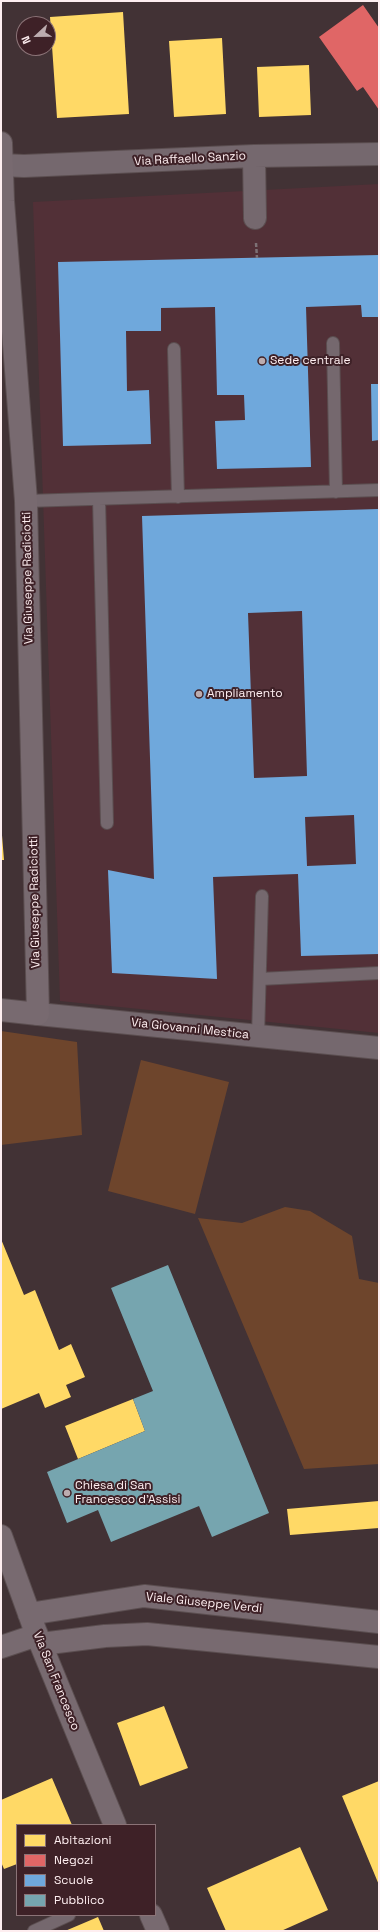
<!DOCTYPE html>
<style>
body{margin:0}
#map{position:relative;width:380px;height:1932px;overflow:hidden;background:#423235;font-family:"Space Grotesk",sans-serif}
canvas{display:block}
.frame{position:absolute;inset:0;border:2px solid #feeef0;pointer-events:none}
.legend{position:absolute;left:16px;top:1824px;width:140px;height:92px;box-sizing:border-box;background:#3e2127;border:1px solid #8b7377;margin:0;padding:5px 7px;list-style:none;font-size:12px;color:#feeef0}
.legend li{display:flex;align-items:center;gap:8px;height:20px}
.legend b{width:20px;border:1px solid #8b7377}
.north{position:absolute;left:16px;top:16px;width:40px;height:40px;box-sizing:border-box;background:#3e2127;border:1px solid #8b7377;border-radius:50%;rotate:248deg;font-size:11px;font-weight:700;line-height:16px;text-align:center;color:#feeef0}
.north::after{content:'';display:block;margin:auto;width:14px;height:18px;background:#bcacaf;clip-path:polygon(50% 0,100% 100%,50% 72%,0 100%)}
</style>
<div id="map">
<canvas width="380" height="1932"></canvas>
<div class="frame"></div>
<ul class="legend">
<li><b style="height:11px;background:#ffd966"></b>Abitazioni</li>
<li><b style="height:11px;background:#e06666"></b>Negozi</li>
<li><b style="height:11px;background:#6fa8dc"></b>Scuole</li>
<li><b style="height:11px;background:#76a5af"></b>Pubblico</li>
</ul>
<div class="north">N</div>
</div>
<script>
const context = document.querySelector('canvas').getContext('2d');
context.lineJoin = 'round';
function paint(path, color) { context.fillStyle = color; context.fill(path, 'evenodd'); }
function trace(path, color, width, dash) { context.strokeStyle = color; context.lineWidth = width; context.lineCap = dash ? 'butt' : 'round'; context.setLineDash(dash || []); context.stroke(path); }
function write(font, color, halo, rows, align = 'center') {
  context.font = font + ' "Space Grotesk",sans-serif'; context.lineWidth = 4; context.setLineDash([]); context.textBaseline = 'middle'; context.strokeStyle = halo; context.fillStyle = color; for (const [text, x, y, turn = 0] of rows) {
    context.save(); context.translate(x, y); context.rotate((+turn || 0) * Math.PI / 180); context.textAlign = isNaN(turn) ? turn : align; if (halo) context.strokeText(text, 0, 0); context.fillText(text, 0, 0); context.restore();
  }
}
const built = new Path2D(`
 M379,184V1033L60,1001L33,202Z`);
const green = new Path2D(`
 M1,1031L77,1042L82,1135L1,1145Z
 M141,1060L229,1082L195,1214L108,1191Z
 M285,1207L310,1211L352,1236L359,1279L379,1283V1464L304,1469L198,1218L242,1223Z`);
const homes = new Path2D(`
 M123,12L129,114L57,118L50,17Z
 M222,38L226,114L174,117L169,41Z
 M309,65L311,115L259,117L257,67Z
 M1,823L4,860H1Z
 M1,1239L24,1295L35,1290L59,1350L71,1344L85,1377L66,1385L71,1397L45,1408L39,1393L1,1409Z
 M133,1399L145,1431L78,1459L65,1426Z
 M379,1501V1528L290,1535L287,1509Z
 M164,1706L188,1768L140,1786L117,1723Z
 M52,1778L72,1825H17V1864L4,1869L1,1862V1800Z
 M379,1781V1885L342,1796Z
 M300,1847L328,1910L281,1931H226L207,1888Z
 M98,1917L104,1931H65Z`);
const shops = new Path2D(`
 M363,5L379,28V110L363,87L357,91L319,37Z`);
const schools = new Path2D(`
 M379,255V317H362L361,305L306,307L311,467L217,469L215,421L245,420L244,395H217L215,307L161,308V331H126L127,391L149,390L151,444L63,446L58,262Z
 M371,384H379V440L372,441Z
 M379,509V954L301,956L298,874L213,877L217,979L112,973L108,870L154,879L142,516ZM302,611L307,776L254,778L248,613ZM354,815L356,864L307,866L305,817Z`);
const public = new Path2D(`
 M168,1265L269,1513L212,1537L199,1506L111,1542L98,1510L67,1523L47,1472L145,1431L133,1399L153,1391L111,1288Z`);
const path = new Path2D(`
 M256,243L257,258`);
const lane = new Path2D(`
 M333,343L336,492
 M174,349L178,497
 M99,499L107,823
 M26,501L379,490
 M260,979L379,973
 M258,1036L262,896
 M34,1931L69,1915`);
const street = new Path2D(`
 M254,156L255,218
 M1,165L24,166L254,156L379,154
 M38,1014L379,1048`);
const secondary = new Path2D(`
 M1,143L3,201L26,501L38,1014L1,1010
 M1,1536L35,1630L115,1825
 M29,1614L144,1596L379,1622
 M41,1644L105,1636L147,1634L379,1657
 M1,1647L37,1635
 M151,1915L158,1931`);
const markers = [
 [262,361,4,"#bcacaf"],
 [199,694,4,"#bcacaf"],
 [67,1493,4,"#bcacaf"]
];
const streetNames = [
 ["Via Raffaello Sanzio",190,159,-3],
 ["Via Giuseppe Radiciotti",28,578,-91],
 ["Via Giuseppe Radiciotti",35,902,-91],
 ["Via Giovanni Mestica",190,1029,6],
 ["Viale Giuseppe Verdi",204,1603,6],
 ["Via San Francesco",56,1681,68]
];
const poiNames = [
 ["Sede centrale",270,361],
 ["Ampliamento",207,694],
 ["Chiesa di San",75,1486],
 ["Francesco d'Assisi",75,1500]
];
paint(built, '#523037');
paint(green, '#6e452c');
paint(homes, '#ffd966');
paint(shops, '#e06666');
paint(schools, '#6fa8dc');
paint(public, '#76a5af');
trace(lane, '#5b4e50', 14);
trace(street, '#5b4e50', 24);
trace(secondary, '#5b4e50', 24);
trace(path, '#7d7175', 2.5, [4, 2]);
trace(lane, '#75686e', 12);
trace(street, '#75686e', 22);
trace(secondary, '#786a70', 22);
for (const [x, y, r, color] of markers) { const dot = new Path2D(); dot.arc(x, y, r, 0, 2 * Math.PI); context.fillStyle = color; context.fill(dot); trace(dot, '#3e2127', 1.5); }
write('12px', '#feeef0', '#3e2127', streetNames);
write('12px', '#feeef0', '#3e2127', poiNames, 'left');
</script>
